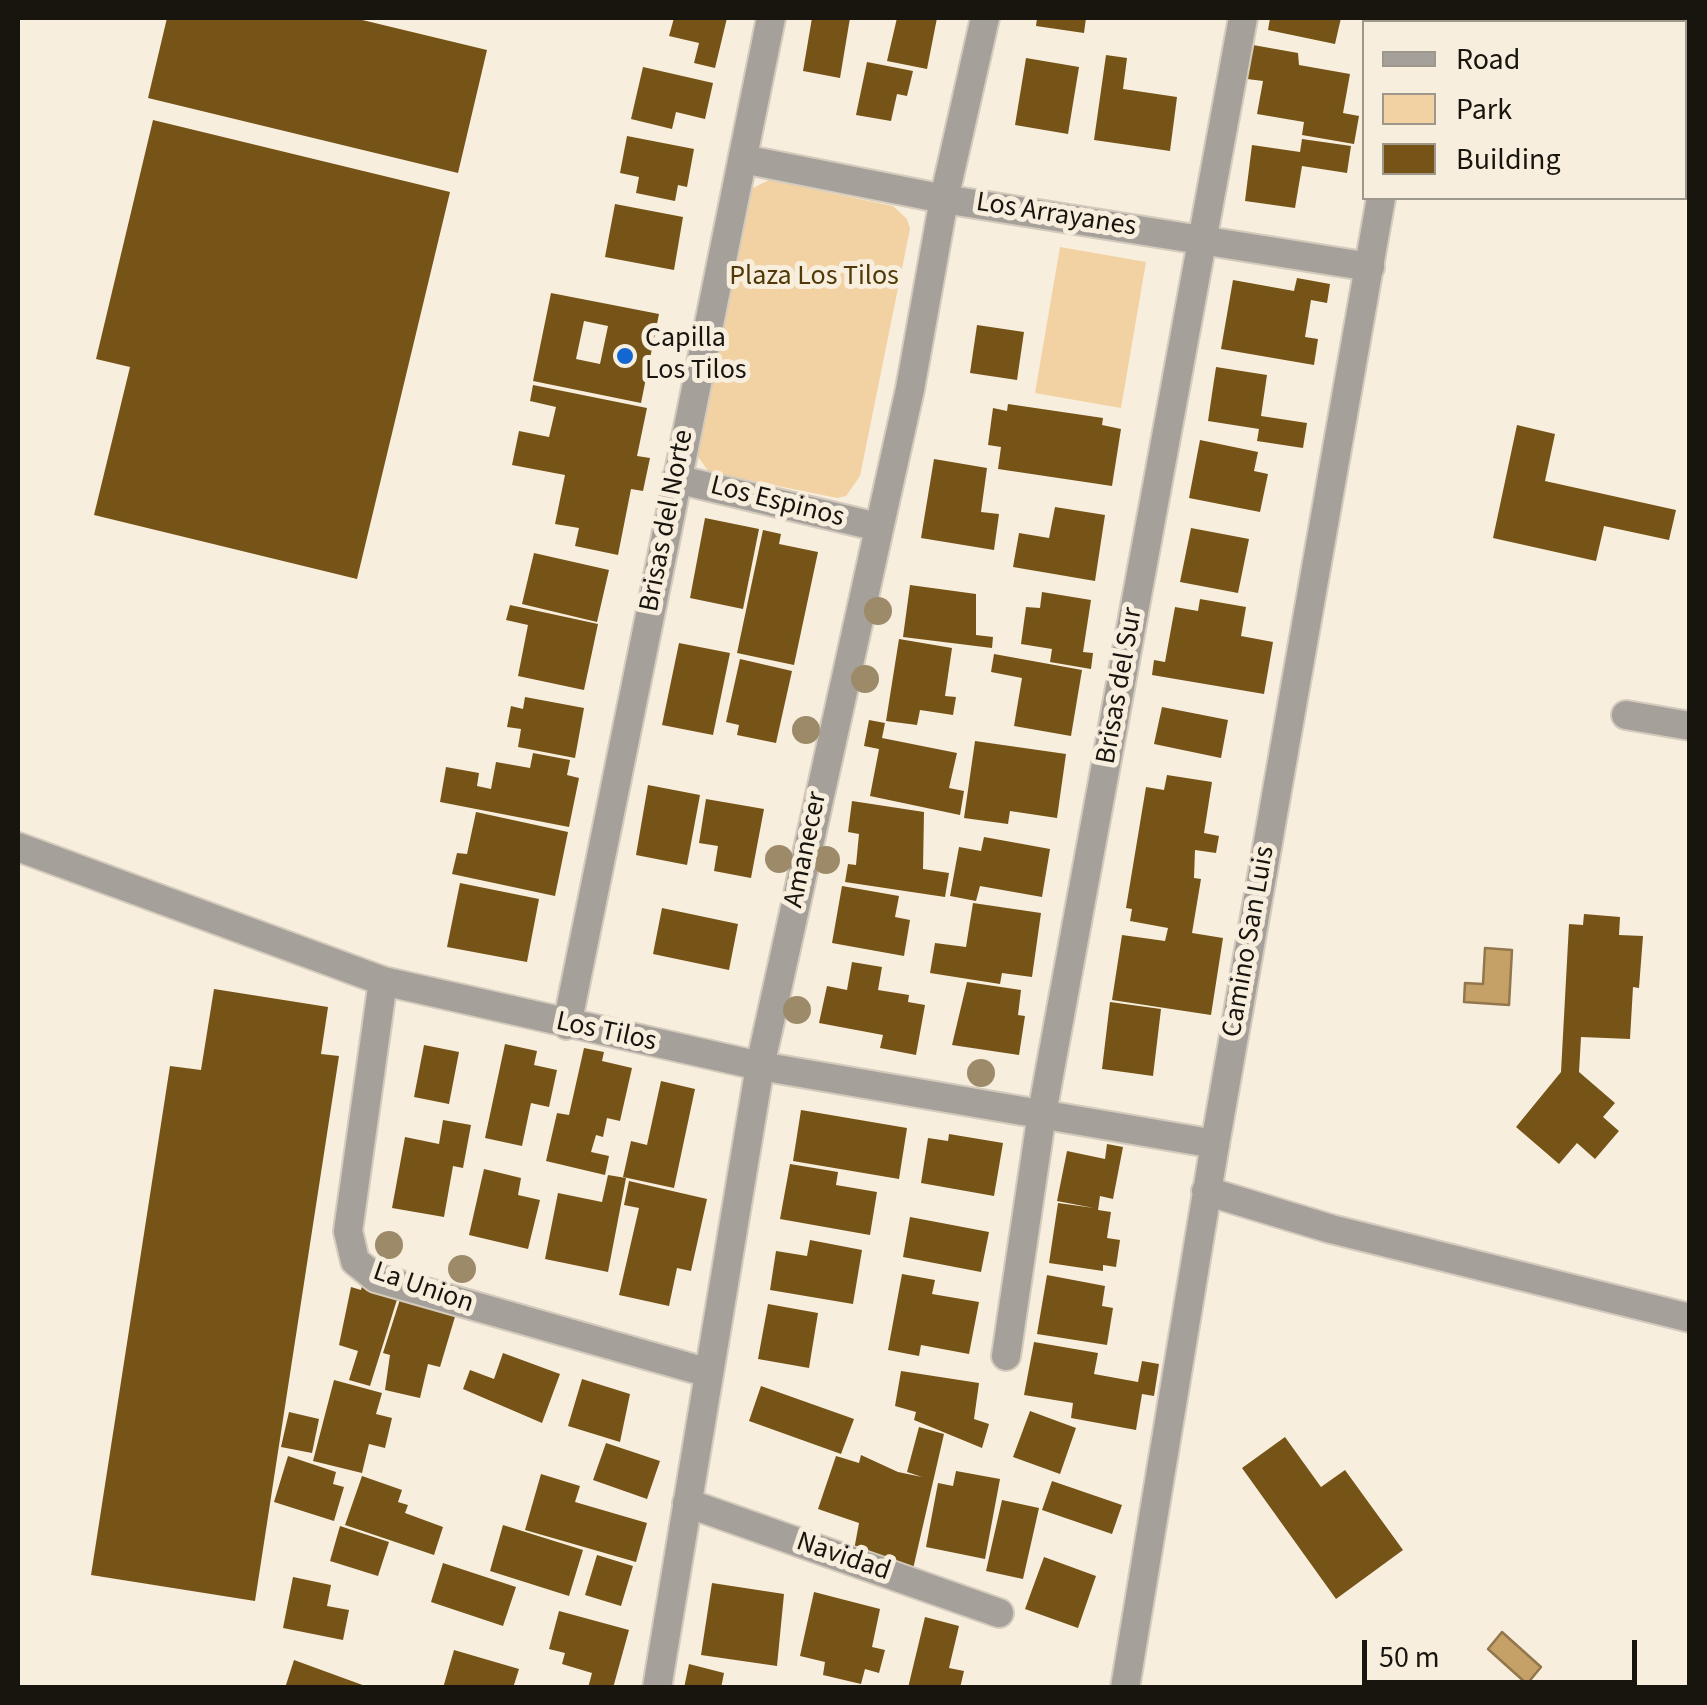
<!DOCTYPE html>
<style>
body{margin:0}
#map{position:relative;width:1707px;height:1705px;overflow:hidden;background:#f8eede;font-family:"Source Sans 3",sans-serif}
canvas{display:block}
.frame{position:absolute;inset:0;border:20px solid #18150f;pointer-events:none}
.legend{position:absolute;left:1362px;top:20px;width:325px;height:180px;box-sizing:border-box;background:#f8eede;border:2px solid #9e978b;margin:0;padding:12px 18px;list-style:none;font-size:30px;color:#18150f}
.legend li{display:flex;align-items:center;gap:20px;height:50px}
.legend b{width:50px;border:2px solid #9e978b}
.scale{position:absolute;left:1362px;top:1640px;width:275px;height:45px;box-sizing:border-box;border:5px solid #18150f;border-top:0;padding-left:12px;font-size:30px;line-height:35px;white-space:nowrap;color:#18150f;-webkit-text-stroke:8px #f8eede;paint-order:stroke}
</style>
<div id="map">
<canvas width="1707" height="1705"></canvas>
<div class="frame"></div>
<ul class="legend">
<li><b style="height:12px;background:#a5a19a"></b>Road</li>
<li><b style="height:28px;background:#f2d2a2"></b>Park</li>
<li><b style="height:28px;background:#765417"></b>Building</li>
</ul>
<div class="scale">50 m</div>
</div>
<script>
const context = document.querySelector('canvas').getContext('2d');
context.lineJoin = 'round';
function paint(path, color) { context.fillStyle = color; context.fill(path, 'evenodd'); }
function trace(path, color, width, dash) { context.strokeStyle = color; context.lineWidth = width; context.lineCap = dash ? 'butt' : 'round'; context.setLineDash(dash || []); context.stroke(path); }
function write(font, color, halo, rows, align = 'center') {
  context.font = font + ' "Source Sans 3",sans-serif'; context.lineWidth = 10; context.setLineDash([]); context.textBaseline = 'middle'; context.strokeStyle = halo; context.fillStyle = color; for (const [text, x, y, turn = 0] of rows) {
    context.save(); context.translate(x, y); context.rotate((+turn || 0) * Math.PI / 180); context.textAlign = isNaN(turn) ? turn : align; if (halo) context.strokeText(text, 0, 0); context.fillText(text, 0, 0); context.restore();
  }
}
const green = new Path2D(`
 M769,180L893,206L907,219L910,229L860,476L846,496L837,498L709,472L696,454L744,200L751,189Z
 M1060,247L1146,262L1121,408L1035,393Z`);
const water = new Path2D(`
 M1485,948L1512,950L1509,1005L1464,1002L1465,983L1483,984Z
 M1502,1632L1541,1667L1527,1684L1488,1649Z`);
const building = new Path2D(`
 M167,18H354L487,50L458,173L148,98Z
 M674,18H727L715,68L694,63L699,43L669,36Z
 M812,18H850L840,78L803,71Z
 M897,18H937L927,69L887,61Z
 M1037,18H1086L1084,33L1036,26Z
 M1270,18H1341L1335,44L1268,30Z
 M1253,45L1298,53L1299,65L1350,74L1343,113L1359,116L1354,144L1302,135L1304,122L1257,114L1263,81L1247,79Z
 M1106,55L1127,58L1123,89L1177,97L1170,151L1094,140Z
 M1026,58L1079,67L1068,134L1015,125Z
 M867,62L913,71L907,96L897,94L891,121L856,115Z
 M643,67L713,83L705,119L676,112L672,129L631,119Z
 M153,120L450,192L357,579L94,515L130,367L96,359Z
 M627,136L694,149L687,187L678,185L675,201L636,193L639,177L620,173Z
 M1302,139L1351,146L1347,173L1302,166L1295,208L1245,201L1252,145L1300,152Z
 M615,204L683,217L674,270L605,257Z
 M1297,278L1330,284L1327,303L1311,300L1305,337L1318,339L1314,365L1221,349L1233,280L1294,291Z
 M551,293L659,314L641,403L533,381ZM584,321L608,326L600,364L576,359Z
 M977,325L1024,332L1017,380L970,373Z
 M1216,367L1267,375L1261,416L1307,423L1303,448L1257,441L1259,429L1208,421Z
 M533,385L647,408L637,456L650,458L643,491L631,489L618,555L575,546L579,528L555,524L565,475L512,465L519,431L549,437L556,407L530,401Z
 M1008,404L1103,418L1102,425L1121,429L1112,486L998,469L1001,447L988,445L993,408L1007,411Z
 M1517,425L1555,434L1545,481L1676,510L1669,540L1604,526L1596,561L1493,538Z
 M1200,440L1258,452L1254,471L1268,474L1260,512L1189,498Z
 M934,459L987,468L981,512L999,514L994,550L921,538Z
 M1055,507L1105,515L1095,581L1013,567L1019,533L1049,538Z
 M705,518L759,529L743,609L690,598Z
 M1191,528L1249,539L1238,593L1180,582Z
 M763,530L781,534L779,544L818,552L794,665L737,653Z
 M534,553L609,570L597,622L522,604Z
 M910,585L976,594V635L993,637L992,648L903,637Z
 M1042,592L1091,600L1083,652L1093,653L1091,669L1050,662L1052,649L1021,644L1026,607L1040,608Z
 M1200,599L1246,607L1241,636L1273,642L1264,694L1152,675L1154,660L1165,662L1175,607L1198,611Z
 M510,605L598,624L584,690L518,676L528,625L506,620Z
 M899,639L952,648L945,696L956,697L953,715L920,710L917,725L886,721Z
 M679,643L730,653L713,735L662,725Z
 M994,654L1082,670L1071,736L1014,726L1022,678L991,672Z
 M740,659L792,671L776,743L737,735L739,725L726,722Z
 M525,697L584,708L575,758L518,747L521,729L507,727L511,706L523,709Z
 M1162,707L1228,720L1221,758L1154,744Z
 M869,720L885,723L882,738L957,753L949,788L964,791L960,815L870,796L879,749L864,746Z
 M975,741L1066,754L1057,818L1010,811L1008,824L964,818Z
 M533,753L570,760L567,775L579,778L569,827L440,802L446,767L479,773L477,786L491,789L496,762L530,768Z
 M1167,775L1212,782L1204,833L1219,836L1216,853L1195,850L1194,878L1201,879L1192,933L1223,938L1211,1015L1112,1000L1122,935L1165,941L1168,928L1130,921L1132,909L1126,908L1146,787L1164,790Z
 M648,785L700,795L687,865L636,855Z
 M706,799L764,809L751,878L714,871L718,846L699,843Z
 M852,801L924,812L923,869L949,873L945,897L845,882L848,864L856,865L859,834L848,832Z
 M476,812L568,832L555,896L452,874L457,853L467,854Z
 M984,837L1050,849L1042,897L980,886L976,901L950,896L959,847L981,851Z
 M460,883L539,899L527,962L447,947Z
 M842,886L899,896L895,917L910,920L904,956L832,943Z
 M973,903L1041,913L1032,977L1002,973L1000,984L930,973L935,943L966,947Z
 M662,908L738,924L729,970L653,954Z
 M1584,914L1620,917L1619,935L1643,936L1639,988L1633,987L1630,1039L1581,1037L1579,1072L1615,1103L1603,1117L1619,1131L1595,1159L1577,1143L1559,1164L1516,1127L1561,1072L1569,924L1583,925Z
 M852,962L882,967L878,990L909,995L908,1002L925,1005L916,1055L880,1048L883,1035L819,1023L827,986L847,990Z
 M967,982L1021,990L1018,1015L1025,1016L1019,1055L952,1045Z
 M214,989L328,1007L321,1054L339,1056L255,1601L91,1575L170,1066L201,1070Z
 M1110,1002L1161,1009L1153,1076L1102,1069Z
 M505,1044L537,1051L534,1065L557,1070L549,1107L531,1103L522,1146L485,1138Z
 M424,1045L459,1052L449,1104L414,1097Z
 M584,1048L604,1052L602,1061L632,1068L620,1121L607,1118L603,1137L596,1135L591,1152L609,1156L605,1175L546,1161L557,1113L569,1115Z
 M661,1081L695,1089L674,1188L623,1177L631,1141L647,1145Z
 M801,1110L907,1128L899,1179L793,1161Z
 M443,1120L471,1125L463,1168L453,1166L444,1217L392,1208L405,1137L439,1144Z
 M949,1134L1003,1143L994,1196L921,1183L928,1138L948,1141Z
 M1107,1144L1123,1147L1113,1199L1100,1196L1098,1210L1111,1212L1107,1238L1120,1240L1116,1267L1103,1265V1271L1049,1263L1058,1203L1094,1208L1057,1201L1067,1151L1105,1159Z
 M790,1164L838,1172L836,1185L877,1192L870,1235L780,1219Z
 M484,1169L521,1178L518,1195L540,1200L528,1249L469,1235Z
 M608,1175L626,1178L608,1272L545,1259L558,1193L602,1202Z
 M629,1181L707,1199L691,1271L677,1268L669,1306L619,1295L639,1208L624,1205Z
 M910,1217L989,1232L981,1272L903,1257Z
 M810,1240L862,1250L853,1304L770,1290L776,1251L807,1256Z
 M902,1274L935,1280L932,1294L979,1302L969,1354L921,1345L919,1356L888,1350Z
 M1047,1275L1105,1286L1102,1306L1113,1308L1107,1345L1037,1334Z
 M364,1279L400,1290L370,1386L349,1380L358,1351L339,1345L351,1287L361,1290Z
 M402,1293L457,1310L440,1367L428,1364L420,1398L385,1390L390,1355L383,1353Z
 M768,1304L818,1313L809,1368L758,1359Z
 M1034,1342L1098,1353L1094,1374L1138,1382L1142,1361L1159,1364L1154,1396L1142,1394L1136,1430L1071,1418L1073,1403L1024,1395Z
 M503,1353L560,1374L542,1423L463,1389L470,1370L494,1379Z
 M901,1371L979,1383L974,1419L989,1424L982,1448L914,1420L916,1412L895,1406Z
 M582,1379L630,1394L620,1442L568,1426Z
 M334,1380L382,1393L376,1414L392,1418L385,1448L369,1444L362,1473L313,1461Z
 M761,1386L854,1419L841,1454L749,1421Z
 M1030,1411L1076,1428L1060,1474L1013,1457Z
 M289,1412L319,1419L312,1453L281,1447Z
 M919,1427L944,1434L913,1569L854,1550L859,1523L818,1509L836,1456L859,1463L861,1455L898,1472L922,1477L907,1472Z
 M1285,1437L1321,1487L1345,1470L1403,1550L1336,1599L1242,1468Z
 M606,1443L660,1461L647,1499L593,1480Z
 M288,1456L336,1472L333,1484L344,1487L334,1521L274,1502Z
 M956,1471L1000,1479L985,1559L926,1547L938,1483L953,1486Z
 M541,1474L580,1486L575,1502L647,1523L636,1562L525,1530Z
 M362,1476L402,1490L398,1502L408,1505L405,1513L443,1527L434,1555L345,1525Z
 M1052,1481L1122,1505L1112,1534L1042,1510Z
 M1002,1500L1039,1508L1023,1579L986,1571Z
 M503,1525L583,1550L569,1596L490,1571Z
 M340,1526L389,1542L378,1576L330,1561Z
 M597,1555L633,1566L621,1606L585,1595Z
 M1044,1557L1096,1576L1078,1628L1025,1609Z
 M443,1563L516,1587L503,1626L431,1602Z
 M293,1577L331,1585L327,1606L349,1610L343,1640L283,1628Z
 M712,1583L784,1594L777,1666L701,1655Z
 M814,1592L880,1609L872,1647L885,1650L879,1673L865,1669L861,1684L823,1675L825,1662L800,1656Z
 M559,1611L629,1630L613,1688H588L592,1673L562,1664L565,1653L549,1649Z
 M925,1617L959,1626L949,1668L964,1671L960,1688H908Z
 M454,1650L519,1669L513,1688H443Z
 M294,1660L368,1687V1688H285Z
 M689,1664L724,1673L721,1688H684Z`);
const minor = new Path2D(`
 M743,159L944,199L1370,267
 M676,479L878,527
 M1626,715L1690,726
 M383,981L348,1231L355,1261L376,1278L709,1373
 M567,1025L771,18
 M1206,1191L1331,1229L1690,1318
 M1006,1356L1042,1113L1243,18
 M687,1503L999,1613
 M657,1688L760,1066L910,389L944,199L985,18
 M1125,1688L1215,1144`);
const tertiary = new Path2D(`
 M1410,22L1411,18
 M18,847L383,981L760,1066L1215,1144L1381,198`);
const trees = [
 [878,611],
 [865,679],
 [806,730],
 [779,859],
 [826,860],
 [797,1010],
 [981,1073],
 [389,1245],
 [462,1269]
];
const markers = [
 [625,356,10,"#1467d1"]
];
const streetNames = [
 ["Los Arrayanes",1056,216,9],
 ["Los Espinos",777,503,14],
 ["Brisas del Norte",668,521,-79],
 ["Brisas del Sur",1121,686,-80],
 ["Amanecer",807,850,-78],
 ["Camino San Luis",1250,942,-80],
 ["Los Tilos",606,1033,12],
 ["La Union",423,1289,19],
 ["Navidad",843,1558,19]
];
const parkNames = [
 ["Plaza Los Tilos",814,278]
];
const poiNames = [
 ["Capilla",645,340],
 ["Los Tilos",645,372]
];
paint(green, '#f2d2a2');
paint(water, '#c6a167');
trace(water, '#92774d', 2.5);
paint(building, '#765417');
trace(minor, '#d4cbbd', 32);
trace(tertiary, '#d4cbbd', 32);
trace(minor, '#a5a19a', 28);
trace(tertiary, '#a5a19a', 28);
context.fillStyle = '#9c8a68';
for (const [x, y] of trees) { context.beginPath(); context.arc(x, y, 14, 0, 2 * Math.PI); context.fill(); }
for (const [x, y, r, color] of markers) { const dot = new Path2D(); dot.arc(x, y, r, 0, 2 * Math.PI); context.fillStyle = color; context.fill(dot); trace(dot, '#f8eede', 4); }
write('28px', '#18150f', '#f8eede', streetNames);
write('28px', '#513807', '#f8eede', parkNames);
write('28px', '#18150f', '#f8eede', poiNames, 'left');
</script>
